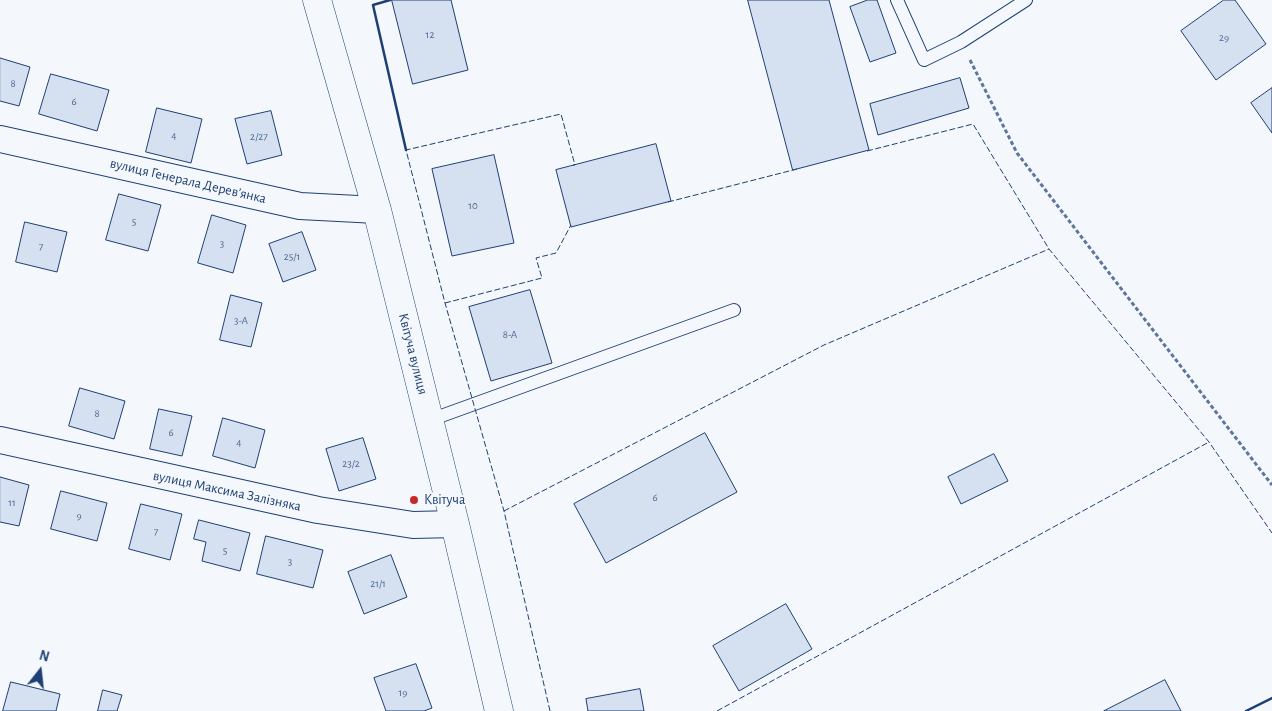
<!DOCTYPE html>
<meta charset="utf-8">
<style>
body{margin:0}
#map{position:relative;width:1272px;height:711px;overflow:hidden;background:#f4f7fb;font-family:"Alegreya Sans",sans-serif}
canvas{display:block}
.north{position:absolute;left:15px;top:646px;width:50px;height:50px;-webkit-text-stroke:4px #f4f7fb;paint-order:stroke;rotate:16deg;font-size:14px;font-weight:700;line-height:20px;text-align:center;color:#1d3f73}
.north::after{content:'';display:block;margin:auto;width:18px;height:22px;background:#1d3f73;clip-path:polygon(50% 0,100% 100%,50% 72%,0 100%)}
</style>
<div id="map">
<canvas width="1272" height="711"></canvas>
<div class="north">N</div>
</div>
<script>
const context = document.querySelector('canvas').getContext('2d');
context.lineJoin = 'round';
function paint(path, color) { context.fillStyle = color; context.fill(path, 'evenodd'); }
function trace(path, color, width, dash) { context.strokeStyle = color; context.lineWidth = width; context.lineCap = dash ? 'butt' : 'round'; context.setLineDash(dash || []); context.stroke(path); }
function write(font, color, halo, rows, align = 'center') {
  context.font = font + ' "Alegreya Sans",sans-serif'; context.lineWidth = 4; context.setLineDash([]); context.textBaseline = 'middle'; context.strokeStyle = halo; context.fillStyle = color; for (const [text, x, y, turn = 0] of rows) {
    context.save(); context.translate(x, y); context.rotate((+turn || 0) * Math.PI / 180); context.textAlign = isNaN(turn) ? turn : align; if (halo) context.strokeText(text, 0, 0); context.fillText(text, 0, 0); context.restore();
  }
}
const building = new Path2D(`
 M392,0H451L468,70L413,84Z
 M748,0H829L869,150L793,170Z
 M868,0H877L896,53L870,62L850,7Z
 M1224,0H1235L1266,44L1216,80L1181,31Z
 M0,58L30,67L19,106L0,101Z
 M51,74L109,90L97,131L39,114Z
 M960,78L969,108L878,135L870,104Z
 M1272,88V133L1251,103Z
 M157,108L202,119L191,163L146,152Z
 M271,111L282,155L247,164L235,119Z
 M656,144L671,201L571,227L556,170Z
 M494,155L514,243L452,256L432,169Z
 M119,194L161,205L148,251L106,240Z
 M212,215L246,225L233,273L198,263Z
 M25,222L67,232L57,272L16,262Z
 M302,232L316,270L283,282L269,244Z
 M530,290L552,363L491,381L469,307Z
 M231,295L262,303L251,347L220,340Z
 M80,388L125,401L114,439L69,426Z
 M159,409L192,416L182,456L150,449Z
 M223,418L265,430L255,468L213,456Z
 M705,433L737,492L606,563L574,504Z
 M363,438L376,479L339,491L326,449Z
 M994,454L1008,481L961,504L948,477Z
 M0,477L29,485L19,526L0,522Z
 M61,491L107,503L97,541L51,529Z
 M141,504L182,514L170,560L129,549Z
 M199,520L250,533L240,571L202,561L206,542L194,539Z
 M266,536L323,550L313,588L257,574Z
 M391,555L407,597L364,614L348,572Z
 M786,604L812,649L739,691L713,646Z
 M416,664L432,708L424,711H386L374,678Z
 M1165,680L1181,711H1104Z
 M11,682L60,694L56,711H3Z
 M640,689L644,711H588L586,699Z
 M103,690L122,695L117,711H98Z`);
const path = new Path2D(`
 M970,60L1017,153L1272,485`);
const service = new Path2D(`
 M897,0L924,60L961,42L1026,0
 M430,420L734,310`);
const minor = new Path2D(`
 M0,139L300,206L377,210
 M0,440L318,510L413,525L455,524`);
const tertiary = new Path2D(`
 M317,0L377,210L455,524L499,711`);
const fence = new Path2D(`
 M867,151L973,124L1049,249L1209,442L1272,533
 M668,202L797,169
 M445,303L542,278L536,258L556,253L571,225
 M504,511L824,345L1049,249
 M550,711L504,511L445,303L406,150L561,114L575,165H573
 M717,711L1209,442`);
const wall = new Path2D(`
 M390,0L373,5L406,150
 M1246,711L1272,698`);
const markers = [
 [414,500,5,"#c62828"]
];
const numberNames = [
 ["12",430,35],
 ["29",1224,38],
 ["8",13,84],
 ["6",74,102],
 ["4",174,136],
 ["2/27",259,137],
 ["10",473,206],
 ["5",134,222],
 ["3",222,244],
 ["7",41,247],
 ["25/1",292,257],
 ["3-А",241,321],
 ["8-А",510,335],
 ["8",97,414],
 ["6",171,433],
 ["4",239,443],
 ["23/2",351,464],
 ["6",655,498],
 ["11",12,503],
 ["9",79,516],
 ["7",156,532],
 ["5",225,551],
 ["3",290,562],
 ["21/1",378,584],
 ["19",403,693]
];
const streetNames = [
 ["вулиця Генерала Деревʼянка",188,181,13],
 ["Квітуча вулиця",413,354,76],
 ["вулиця Максима Залізняка",227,491,12]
];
const poiNames = [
 ["Квітуча",424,500]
];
paint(building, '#d5e0f0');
trace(building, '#1d3f73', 1);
trace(service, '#1d3f73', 14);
trace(minor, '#1d3f73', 28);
trace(tertiary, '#1d3f73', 29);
trace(path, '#5e769c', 3, [4, 2.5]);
trace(service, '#f4f7fb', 12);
trace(minor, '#f4f7fb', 26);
trace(tertiary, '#f4f7fb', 28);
trace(fence, '#1d3f73', 1, [6, 2.5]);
trace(wall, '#1d3f73', 2.5);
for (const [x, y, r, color] of markers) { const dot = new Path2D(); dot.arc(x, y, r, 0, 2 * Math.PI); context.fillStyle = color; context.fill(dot); trace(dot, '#f4f7fb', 2); }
write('11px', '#4b6792', null, numberNames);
write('14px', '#1d3f73', '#f4f7fb', streetNames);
write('14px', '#1d3f73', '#f4f7fb', poiNames, 'left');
</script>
